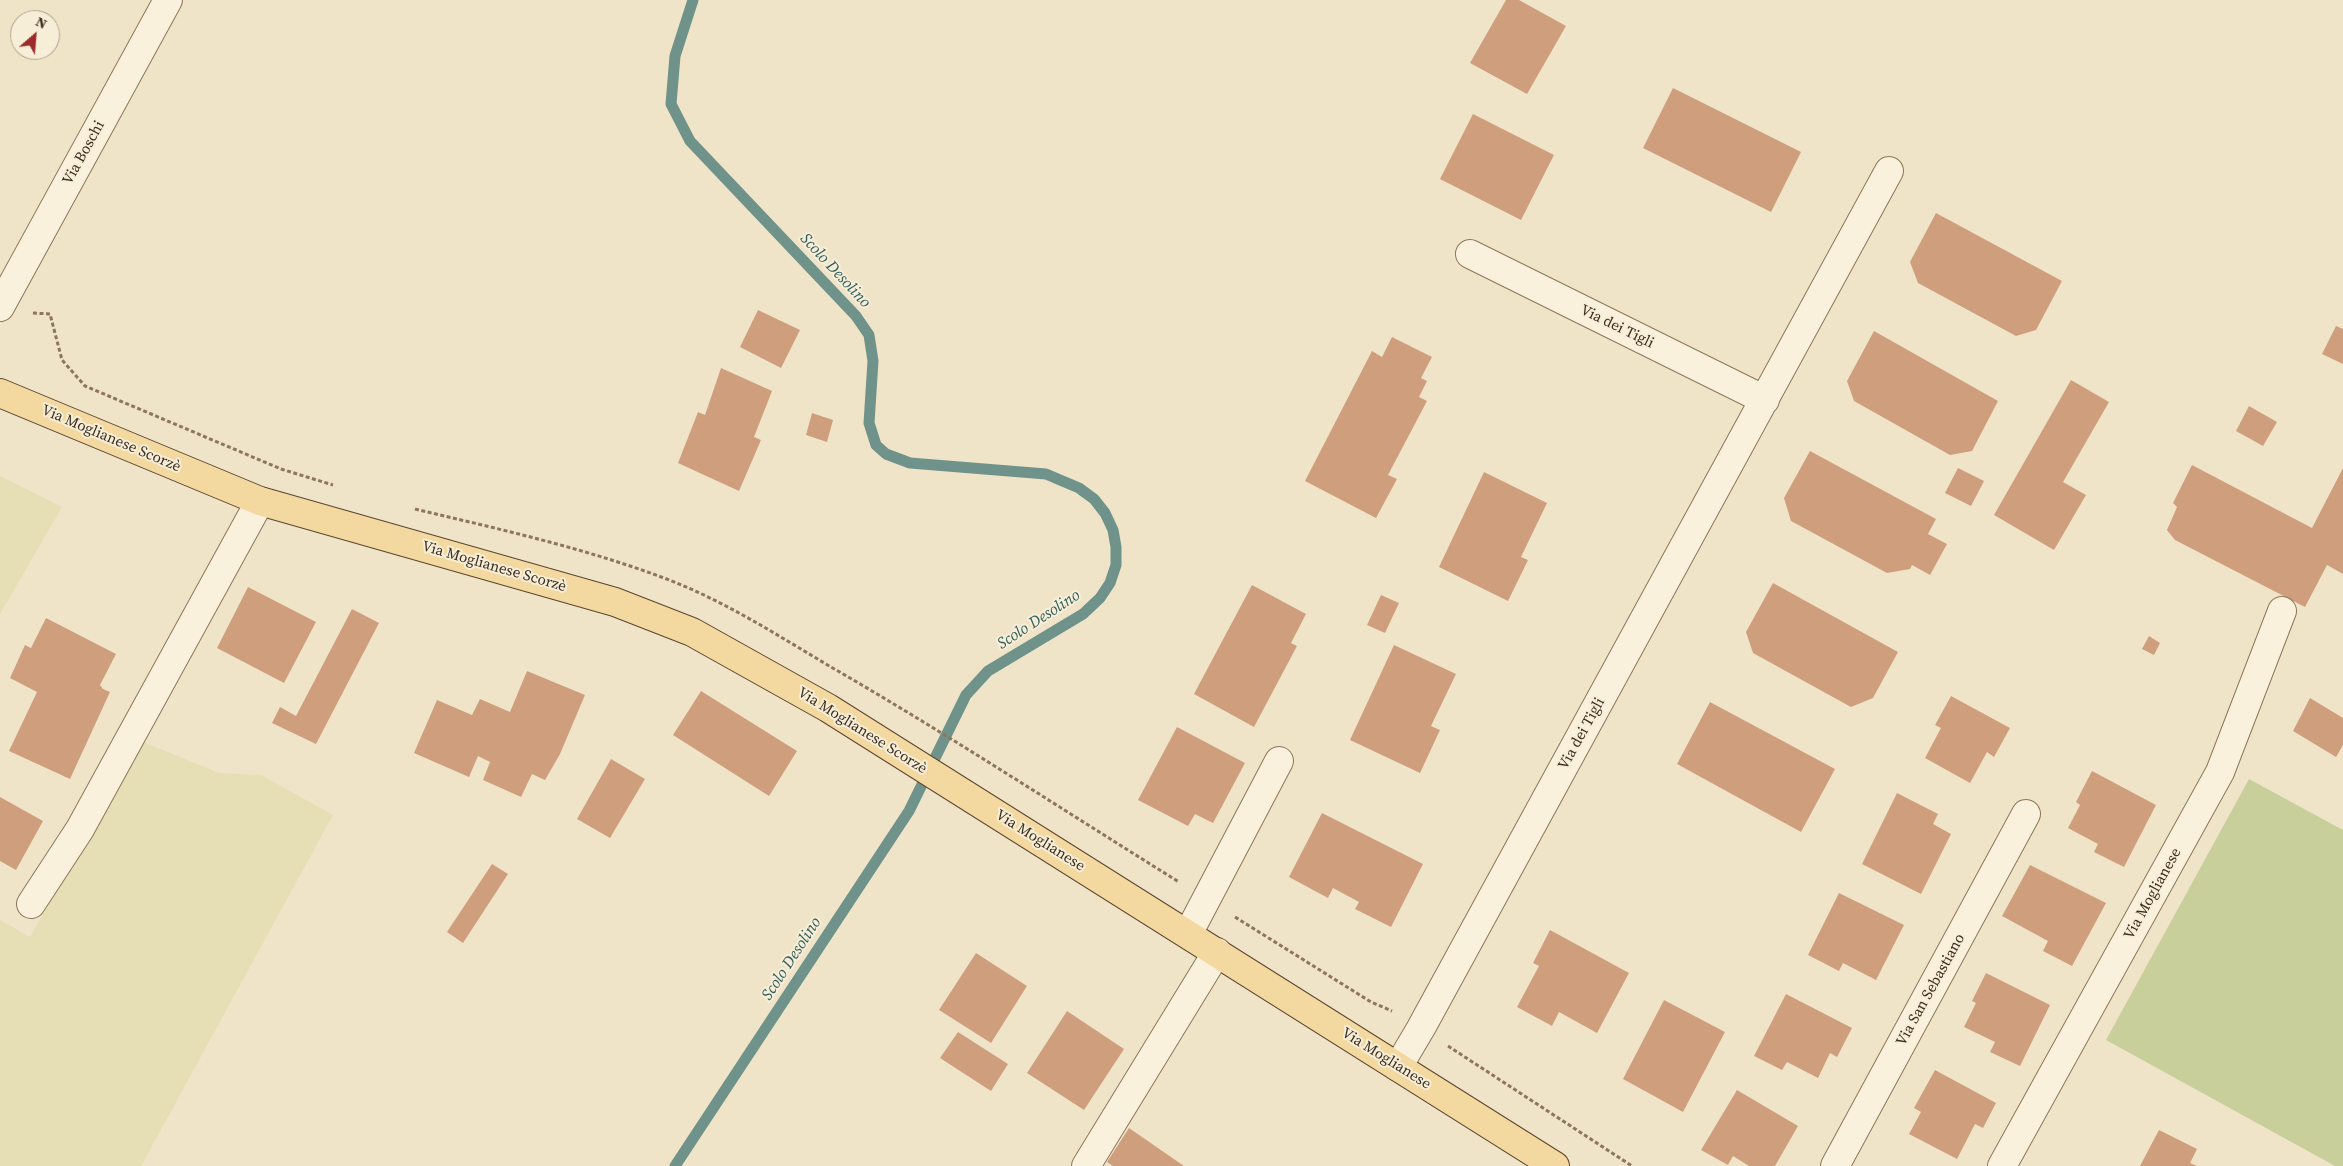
<!DOCTYPE html>
<meta charset="utf-8">
<style>
body{margin:0}
#map{position:relative;width:2343px;height:1166px;overflow:hidden;background:#f0e4c8;font-family:"Source Serif 4",serif}
canvas{display:block}
.north{position:absolute;left:10px;top:10px;width:50px;height:50px;box-sizing:border-box;background:#f7eed8;border:1px solid #ada18e;border-radius:50%;rotate:27deg;font-size:14px;font-weight:700;line-height:20px;text-align:center;color:#3d2e20}
.north::after{content:'';display:block;margin:auto;width:18px;height:22px;background:#9e2a2b;clip-path:polygon(50% 0,100% 100%,50% 72%,0 100%)}
</style>
<div id="map">
<canvas width="2343" height="1166"></canvas>
<div class="north">N</div>
</div>
<script>
const context = document.querySelector('canvas').getContext('2d');
context.lineJoin = 'round';
function paint(path, color) { context.fillStyle = color; context.fill(path, 'evenodd'); }
function trace(path, color, width, dash) { context.strokeStyle = color; context.lineWidth = width; context.lineCap = dash ? 'butt' : 'round'; context.setLineDash(dash || []); context.stroke(path); }
function write(font, color, halo, rows, align = 'center') {
  context.font = font + ' "Source Serif 4",serif'; context.lineWidth = 4; context.setLineDash([]); context.textBaseline = 'middle'; context.strokeStyle = halo; context.fillStyle = color; for (const [text, x, y, turn = 0] of rows) {
    context.save(); context.translate(x, y); context.rotate((+turn || 0) * Math.PI / 180); context.textAlign = isNaN(turn) ? turn : align; if (halo) context.strokeText(text, 0, 0); context.fillText(text, 0, 0); context.restore();
  }
}
const farmland = new Path2D(`
 M0,476L62,507L0,614Z
 M141,741L219,773L261,775L333,815L141,1166H0V920L30,937Z`);
const green = new Path2D(`
 M2249,779L2343,830V1166H2335L2106,1040Z`);
const stream = new Path2D(`
 M675,1166L909,811L966,695L988,671L1083,614L1100,598L1110,583L1116,565V547L1113,530L1105,513L1094,499L1079,488L1046,474L910,463L886,454L876,445L869,423L873,361L869,335L856,316L690,141L671,104L675,56L693,0`);
const building = new Path2D(`
 M1506,0H1519L1566,26L1527,94L1470,63Z
 M1673,88L1801,152L1771,212L1643,148Z
 M1473,114L1554,155L1521,220L1440,179Z
 M1936,213L2062,281L2036,330L2016,336L1918,283L1910,262Z
 M758,310L800,330L781,368L740,347Z
 M2336,326L2343,329V364L2322,354Z
 M1874,331L1998,401L1972,451L1950,455L1854,401L1847,381Z
 M1392,337L1432,357L1421,378L1427,381L1419,397L1427,401L1388,475L1397,479L1376,518L1305,481L1372,351L1382,357Z
 M721,368L772,391L754,437L761,440L739,491L678,463L698,412L705,415Z
 M2071,380L2109,402L2063,482L2086,495L2054,550L1994,515Z
 M2249,406L2277,422L2263,446L2236,431Z
 M812,413L833,420L827,442L806,435Z
 M1810,451L1936,519L1928,534L1947,544L1930,575L1912,565L1910,569L1887,573L1791,521L1784,498Z
 M2192,465L2312,528L2343,468V574L2327,565L2305,607L2175,540L2167,530L2177,507L2173,503Z
 M1958,468L1984,481L1971,506L1945,493Z
 M1484,472L1547,503L1521,557L1528,560L1508,601L1439,567Z
 M1773,583L1898,652L1873,698L1851,707L1753,653L1746,632Z
 M1252,585L1306,614L1291,643L1297,646L1254,727L1194,694Z
 M248,587L316,622L284,683L217,648Z
 M1381,595L1399,603L1385,633L1367,625Z
 M352,609L379,623L316,744L272,723L280,707L296,716Z
 M46,618L116,654L100,685L103,689L110,692L70,779L9,751L37,692L10,678L25,645L31,648Z
 M2149,636L2160,643L2154,655L2142,649Z
 M1394,645L1456,674L1431,726L1440,730L1420,773L1350,740Z
 M527,671L585,695L560,754L545,780L532,774L521,797L483,780L490,762L478,756L469,777L414,753L437,700L472,715L480,699L510,712Z
 M701,691L797,751L769,796L673,735Z
 M1951,696L2010,728L1994,757L1987,752L1970,783L1925,758L1941,728L1935,725Z
 M2310,698L2343,718V745L2336,757L2293,731Z
 M1710,702L1835,769L1801,832L1677,764Z
 M1177,727L1245,763L1213,823L1195,814L1188,826L1138,800Z
 M611,759L645,779L610,838L577,819Z
 M2092,771L2156,805L2124,867L2094,852L2098,844L2068,828L2080,805L2076,802Z
 M1897,793L1938,814L1933,824L1951,834L1921,894L1862,864Z
 M0,797L43,821L16,870L0,861Z
 M1322,813L1423,864L1391,927L1355,909L1359,902L1333,888L1328,898L1289,877Z
 M492,864L508,874L463,943L447,932Z
 M2030,865L2106,903L2072,966L2043,951L2048,941L2002,916Z
 M1839,893L1904,925L1876,980L1843,963L1839,971L1808,955Z
 M1550,930L1629,973L1597,1033L1559,1012L1552,1026L1517,1007L1539,966L1533,963Z
 M976,953L1027,986L991,1043L939,1010Z
 M1986,973L2050,1005L2020,1066L1990,1052L1995,1042L1964,1027L1976,1003L1972,1001Z
 M1786,994L1852,1028L1837,1057L1830,1053L1818,1078L1787,1062L1782,1070L1754,1056Z
 M1664,1000L1725,1032L1683,1112L1623,1079Z
 M1067,1011L1124,1049L1084,1110L1027,1073Z
 M958,1032L1008,1064L991,1091L940,1058Z
 M1935,1070L1996,1103L1983,1128L1975,1124L1957,1159L1909,1134L1921,1112L1914,1108Z
 M1737,1090L1798,1126L1775,1166H1749L1733,1156L1728,1165L1701,1150Z
 M1129,1128L1184,1166H1113L1107,1162Z
 M2159,1130L2197,1149L2190,1163L2197,1166H2140Z`);
const path = new Path2D(`
 M33,313L50,314L62,360L85,386L281,469L333,485
 M415,509C499,529 584,548 664,578C723,600 777,635 831,667C949,735 1063,810 1179,882
 M1235,917L1371,1002L1392,1011
 M1448,1046L1632,1166`);
const minor = new Path2D(`
 M1470,254L1765,400
 M0,307L168,0
 M31,904L80,829L260,501
 M1188,934L1279,761
 M1398,1067L1421,1028L1889,171
 M1086,1166L1217,952
 M1835,1166L2026,814
 M2002,1166L2220,772L2282,611`);
const major = new Path2D(`
 M0,393L260,501L615,602L692,632L828,708L1555,1166`);
const streetNames = [
 ["Via Boschi",84,153,-61],
 ["Via dei Tigli",1617,327,26],
 ["Via Moglianese Scorzè",111,439,23],
 ["Via Moglianese Scorzè",494,567,16],
 ["Via Moglianese Scorzè",862,731,32],
 ["Via dei Tigli",1582,734,-61],
 ["Via Moglianese",1040,841,32],
 ["Via Moglianese",2153,894,-61],
 ["Via San Sebastiano",1931,990,-61],
 ["Via Moglianese",1386,1059,32]
];
const waterNames = [
 ["Scolo Desolino",835,271,47],
 ["Scolo Desolino",1039,620,-33],
 ["Scolo Desolino",792,959,-57]
];
paint(farmland, '#e6deb5');
paint(green, '#c9cf9b');
trace(stream, '#6f938a', 11);
paint(building, '#cf9f7d');
trace(minor, '#8d765c', 30);
trace(major, '#5b4430', 30);
trace(path, '#8d765c', 3, [4, 2.5]);
trace(minor, '#faf1dc', 28);
trace(major, '#f3d9a0', 28);
write('15px', '#3d2e20', '#f7eed8', streetNames);
write('italic 16px', '#2f5d5a', '#f7eed8', waterNames);
</script>
